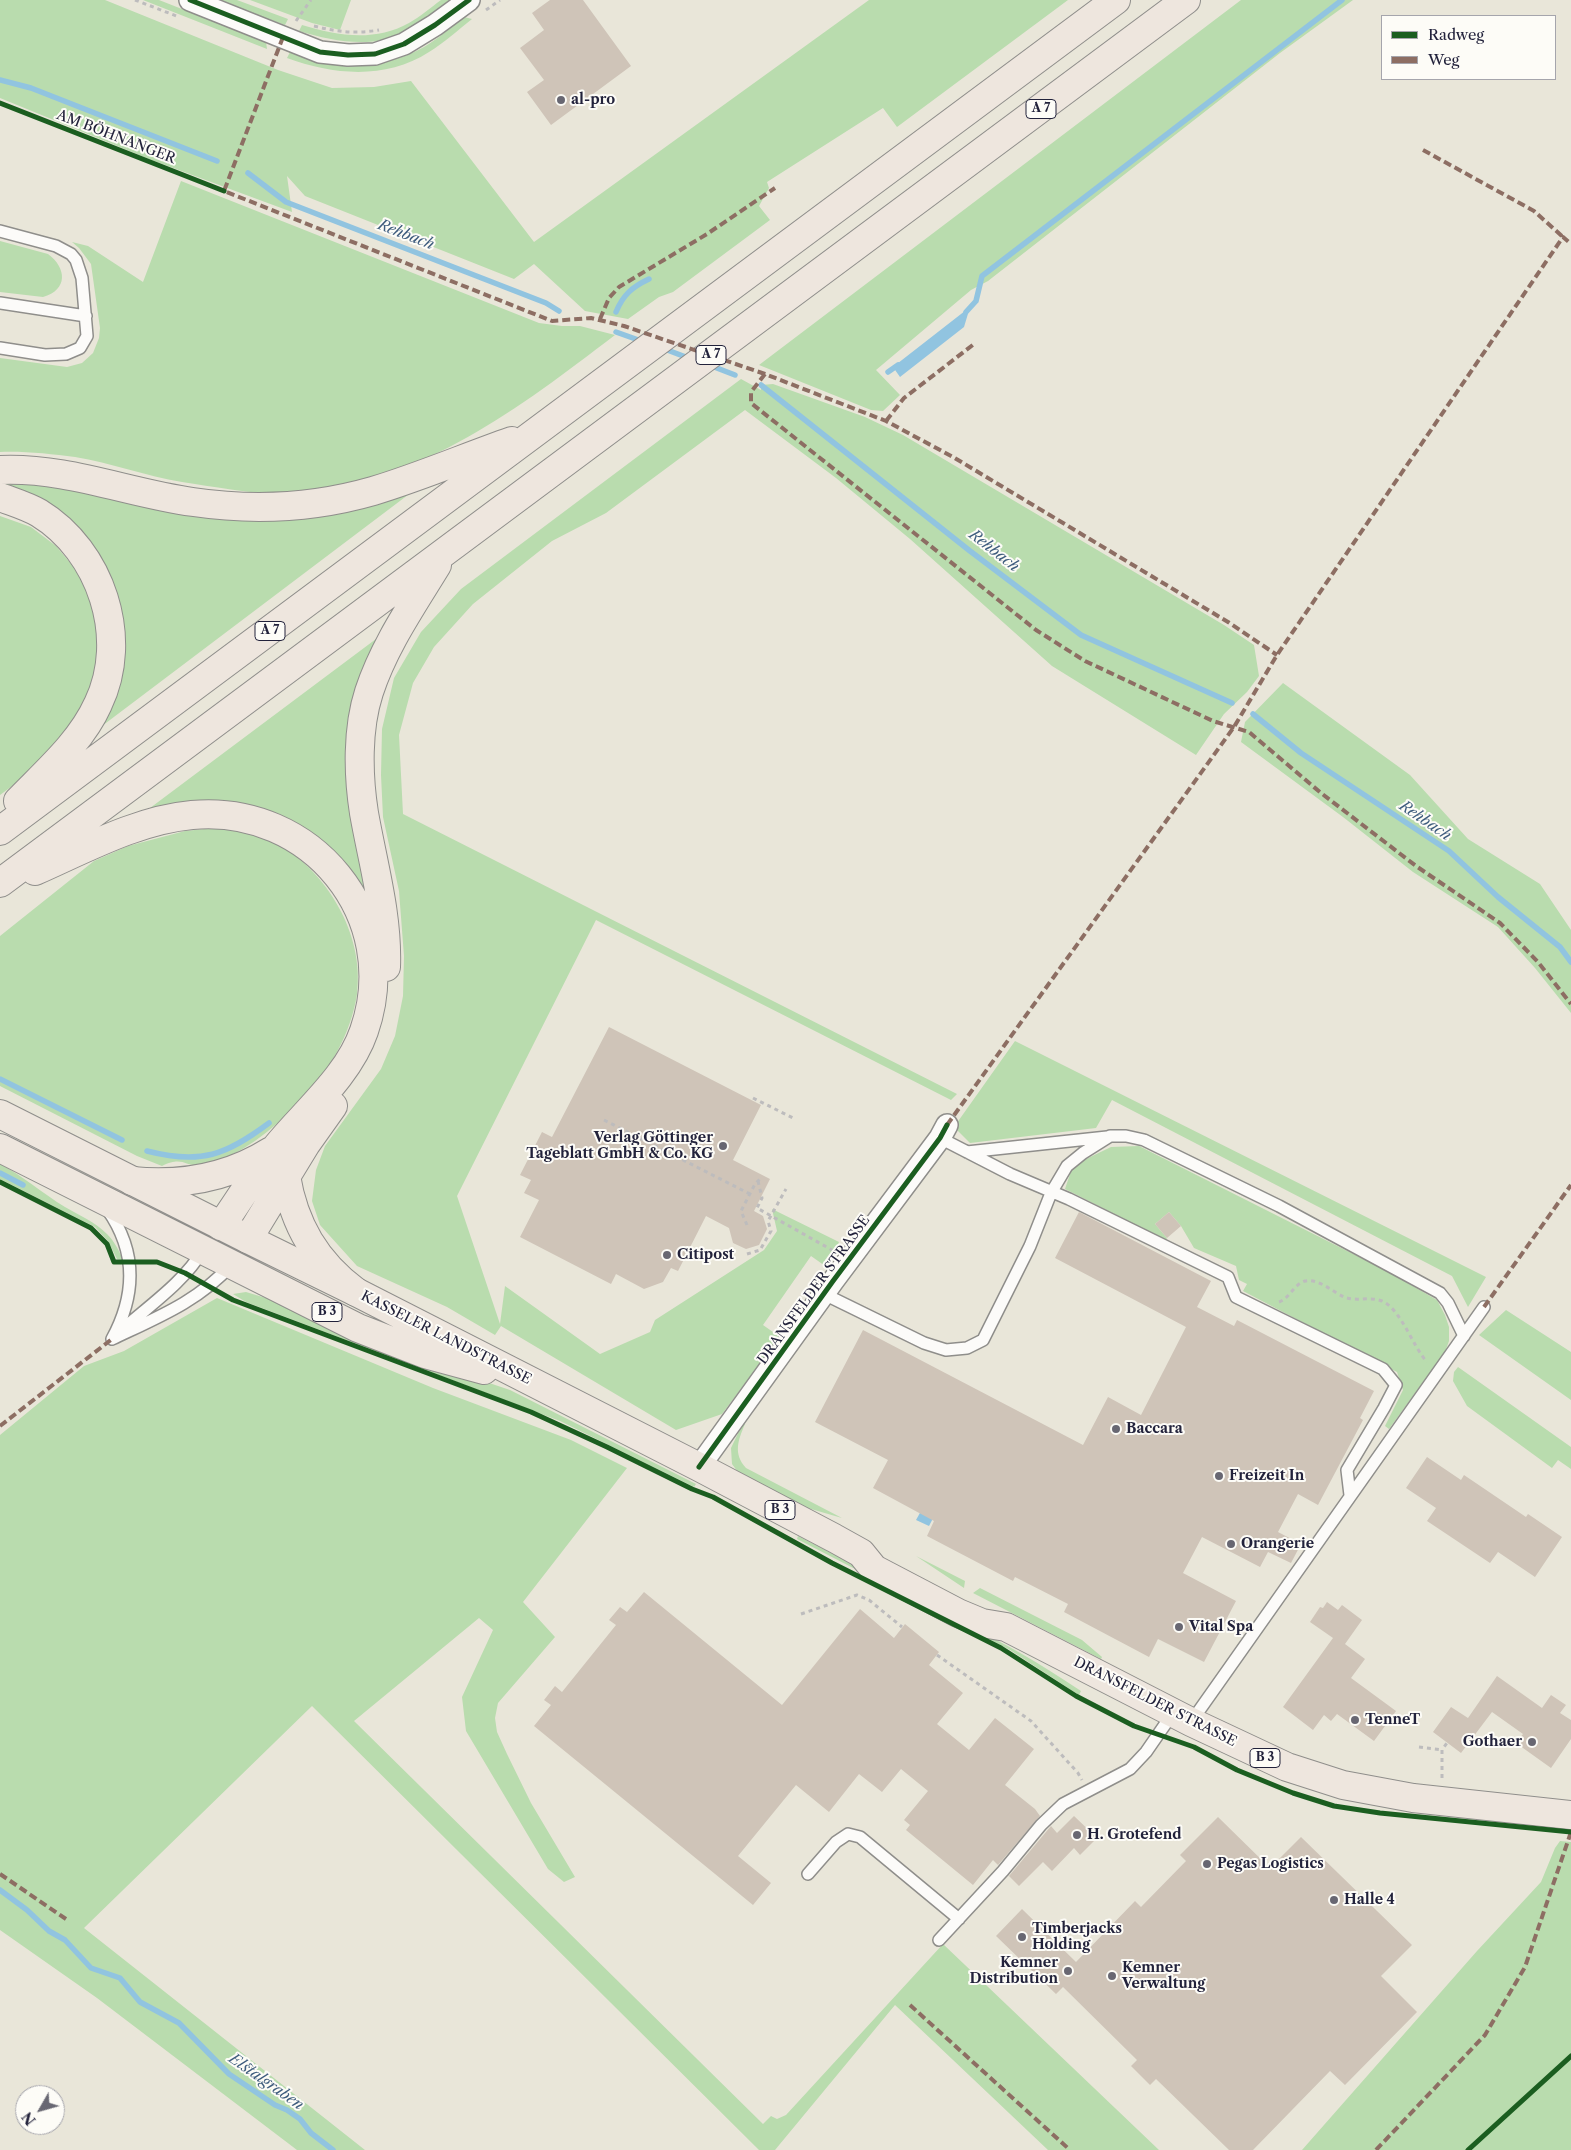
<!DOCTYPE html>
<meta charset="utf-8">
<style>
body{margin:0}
#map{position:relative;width:1571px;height:2150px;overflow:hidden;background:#e9e6d9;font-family:"Libre Caslon Text",serif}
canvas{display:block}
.legend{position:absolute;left:1381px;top:15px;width:175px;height:65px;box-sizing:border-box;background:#fdfcf7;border:1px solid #a5a5ac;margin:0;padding:6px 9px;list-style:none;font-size:15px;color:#22223b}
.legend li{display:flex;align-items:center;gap:10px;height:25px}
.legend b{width:25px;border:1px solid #a5a5ac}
.north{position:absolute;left:15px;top:2085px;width:50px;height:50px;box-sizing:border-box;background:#fdfcf7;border:1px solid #a5a5ac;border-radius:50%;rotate:232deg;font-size:14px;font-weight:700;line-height:20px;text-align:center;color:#22223b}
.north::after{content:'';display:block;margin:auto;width:18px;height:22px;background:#686772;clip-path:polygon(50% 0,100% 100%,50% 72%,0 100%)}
</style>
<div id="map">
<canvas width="1571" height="2150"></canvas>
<ul class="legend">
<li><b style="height:6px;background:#1b5e20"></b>Radweg</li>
<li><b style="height:6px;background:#8d6e63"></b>Weg</li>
</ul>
<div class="north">N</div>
</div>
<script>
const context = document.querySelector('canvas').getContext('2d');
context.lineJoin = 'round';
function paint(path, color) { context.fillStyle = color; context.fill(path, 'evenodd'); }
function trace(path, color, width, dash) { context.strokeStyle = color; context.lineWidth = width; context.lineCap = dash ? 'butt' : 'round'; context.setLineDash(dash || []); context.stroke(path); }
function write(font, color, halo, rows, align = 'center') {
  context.font = font + ' "Libre Caslon Text",serif'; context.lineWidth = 4; context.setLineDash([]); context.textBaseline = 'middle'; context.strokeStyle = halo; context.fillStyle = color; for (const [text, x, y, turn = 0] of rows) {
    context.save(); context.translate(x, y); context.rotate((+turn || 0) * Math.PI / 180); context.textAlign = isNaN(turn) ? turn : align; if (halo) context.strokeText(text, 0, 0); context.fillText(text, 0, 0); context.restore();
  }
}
const green = new Path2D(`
 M0,0H105L278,70L332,88L374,87L411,81L534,242L869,0H1068L897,127L883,108L767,182L769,188L759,206L770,220L673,292L659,297L628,319L585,311L534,264L514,279L305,196L287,176L292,212L149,159L0,98Z
 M143,0H159L266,42L267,49Z
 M216,0H237L288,19L285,25Z
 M250,0H351L340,30L312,23Z
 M441,0H452C436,12 420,27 401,35C367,48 332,41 299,31L302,25C337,36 375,42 409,23C420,17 430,8 441,0Z
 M1241,0H1353L1280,53L988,281L971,290L876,370L900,395L883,411L871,410L759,365Z
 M464,17L472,19C458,30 444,43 429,52C386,80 333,75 287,58L290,52C335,68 381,71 424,47C438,39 451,27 464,17Z
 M181,181L539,323L562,326H580L615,335C518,409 424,481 299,493C265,497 217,487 182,482C146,476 111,463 75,457C51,454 24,451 0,452V358L67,367L82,363L93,353L99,338L100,328L91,264L79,248L72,242L88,246L143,282Z
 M0,241L48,254C67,268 68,290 43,297L0,292Z
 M741,379L761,390V385L773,384L865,417L903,435L1224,625L1254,645L1259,676L1247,692L1224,714L1196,755L1052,666L910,539L836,478L745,410L606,513L552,541L473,604L434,647L413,683L399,735L403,814L957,1094L951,1100L596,920L457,1196L500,1324L505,1286L600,1354L650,1332L655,1320L764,1250L777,1231L772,1209L839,1242L828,1268L811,1256L763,1325L780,1337L722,1414L676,1430L501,1326L495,1335L447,1307L357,1266L320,1225L312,1201L316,1170L325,1146L381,1069L395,1036L403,996L404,956L399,891L383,817L381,775L382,729L394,678L421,632L461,589Z
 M0,476L187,506L433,476L98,729L113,598L0,488Z
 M0,516L31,527L56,546L73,566L86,588L99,617L98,676L76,723L23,778L0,795Z
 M392,627L365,679L379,928L313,838L138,817Z
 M1283,683L1410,775L1468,839L1540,884L1571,930V1013L1535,968L1498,927L1413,872L1343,817L1241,742L1245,722Z
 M214,828C235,830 256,832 276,843C327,871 365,935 357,994C351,1034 328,1074 299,1103C273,1129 239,1158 202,1165C185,1168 184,1155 162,1166L137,1156L0,1086V936L94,861L128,846L185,831Z
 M1015,1041L1486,1277L1468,1307L1452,1276L1112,1100L1096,1128L970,1143L954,1127Z
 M1139,1146L1383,1269L1437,1300L1445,1315L1449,1327V1341L1445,1352L1389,1429L1385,1426L1403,1390L1397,1372L1243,1291L1247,1284L1239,1280L1236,1266L1194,1248L1181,1226L1169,1212L1155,1224L1167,1238L1166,1240L1065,1189L1071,1171L1084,1160L1111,1147Z
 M0,1164C23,1176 42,1193 65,1207C79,1215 95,1222 107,1234C114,1241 119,1250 123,1260L117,1259L108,1241L95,1227L0,1179Z
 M246,1292L266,1298L335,1331L510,1390L696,1484L694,1487L560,1421L246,1302L233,1294Z
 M217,1298L433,1388L571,1440L627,1468L523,1602L555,1637L498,1703L495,1718L497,1732L507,1754L531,1803L575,1877L564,1882L548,1869L466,1731L462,1697L493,1630L479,1618L354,1721L763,2124L771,2116L777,2119L786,2115L943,1944L1159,2150H1048L895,2005L775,2150H759L312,1706L84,1928L365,2150H297L97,1998L0,1930V1435L84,1366L124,1351Z
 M1506,1310L1571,1352V1400L1479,1335Z
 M1458,1367L1571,1447V1469L1558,1460L1552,1468L1467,1406L1453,1381L1454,1372Z
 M743,1423L745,1424C738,1440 733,1454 746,1468L842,1518L804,1507L740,1475L732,1464L731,1448Z
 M798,1536L950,1614L948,1617L797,1539Z
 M916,1556L965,1581L964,1588Z
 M980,1588L1082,1640L1102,1657L1101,1659L973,1593Z
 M959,1623C1003,1640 1041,1665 1081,1691L1079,1695L1010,1650Z
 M1560,1841L1571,1842V2150H1302L1477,1951L1541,1882L1555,1848Z`);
const water = new Path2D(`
 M970,307L964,327L900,377L893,367Z
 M931,1493L943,1499L929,1526L916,1520Z`);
const stream = new Path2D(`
 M0,80L31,88L217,161
 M248,173L286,202L546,303L559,311
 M616,312C623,295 632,287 649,279
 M966,312L976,301L982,276L1342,0
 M616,332L644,342
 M662,348L691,359
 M709,365L735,375
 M888,372L898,365
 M761,385L970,551L1081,635L1232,703
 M1253,714L1301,753L1449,851L1498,897L1560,947L1571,962
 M0,1079L122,1140
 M147,1151C201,1165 226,1155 269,1123
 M0,1173L23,1185
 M0,1890L27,1910L49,1931L65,1940L91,1968L120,1978L140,2002L179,2023L229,2074L275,2105L287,2110L300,2119L311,2133L333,2150`);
const building = new Path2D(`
 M550,0H583L631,66L551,125L527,92L544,80L520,48L544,30L532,13Z
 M609,1027L761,1105L733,1160L770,1179L754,1211L763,1216L767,1229L759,1245L746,1249L733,1243L729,1228L706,1216L678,1271L671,1268L663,1282L644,1289L616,1274L611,1284L520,1237L539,1200L524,1193L531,1180L520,1175L542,1132L552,1137Z
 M1079,1212L1211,1281L1197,1307L1234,1326L1237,1320L1374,1391L1360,1418L1363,1420L1318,1505L1298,1494L1278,1532L1301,1544L1291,1563L1268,1552L1260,1567L1202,1537L1183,1573L1236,1601L1204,1662L1158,1639L1149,1657L1064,1612L1068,1604L1015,1577L1013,1581L927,1536L934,1521L873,1488L888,1460L815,1422L863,1330L1083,1445L1108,1397L1141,1415L1186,1327L1055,1258Z
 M1169,1212L1181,1226L1167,1238L1155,1224Z
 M1427,1457L1461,1480L1464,1475L1526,1517L1528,1514L1562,1537L1535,1577L1498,1552L1490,1563L1427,1521L1436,1508L1406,1488Z
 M644,1592L782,1705L860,1609L894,1638L905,1624L939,1652L929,1665L963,1693L937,1724L969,1750L995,1718L1034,1749L1005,1785L1035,1809L1040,1816L998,1865L993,1860L973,1885L906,1830L910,1825L904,1820L928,1791L901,1769L882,1792L859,1774L829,1812L796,1785L738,1856L771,1883L753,1905L534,1726L551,1705L544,1700L555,1686L562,1692L616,1625L609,1620L620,1607L627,1612Z
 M1327,1602L1338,1610L1342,1605L1362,1620L1345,1644L1365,1659L1351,1678L1396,1711L1374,1741L1337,1714L1331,1721L1324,1715L1313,1730L1283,1707L1333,1638L1310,1622L1320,1607L1323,1608Z
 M1497,1676L1542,1708L1551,1695L1566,1705L1560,1713L1571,1720V1739L1551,1768L1516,1743L1523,1734L1492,1712L1461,1753L1433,1732L1451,1707L1468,1718Z
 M1074,1816L1097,1838L1080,1855L1074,1848L1052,1871L1043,1862L1019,1886L1009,1876L1051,1826L1057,1833Z
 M1218,1817L1270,1868L1301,1837L1412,1945L1381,1976L1417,2012L1345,2085L1330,2071L1253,2150H1229L1156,2079L1150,2085L1131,2066L1137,2060L1063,1987L1056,1994L996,1936L1022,1909L1076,1962L1135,1901L1141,1907L1186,1861L1180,1855Z`);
const path = new Path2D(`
 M135,0L179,17
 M486,10L500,0
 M296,21L311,0
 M314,26C337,32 356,34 379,30
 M753,1098L793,1118
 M604,1120L750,1194
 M758,1181L762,1198L757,1208L832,1250
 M747,1225L741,1211L755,1184L762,1177
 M747,1254L760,1250L771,1231L768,1221L786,1189
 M1279,1302C1290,1298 1294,1284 1305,1281C1318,1278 1333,1292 1344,1297C1357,1302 1369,1296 1382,1301C1401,1309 1413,1347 1427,1362
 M1273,1542L1285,1549
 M801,1614L857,1595L869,1600L902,1627
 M937,1655L1031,1721L1078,1773L1082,1780
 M1419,1747L1442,1750
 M1442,1778V1750L1447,1743`);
const lane = new Path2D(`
 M0,231L56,246L71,254L76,260L82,278L87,336L80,348L66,354L45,355L0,348
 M0,303L86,316
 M940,1138L1010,1174L1069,1199L1228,1277L1236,1297L1383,1369L1396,1385L1384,1408L1347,1470L1350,1495
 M967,1152L1107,1137
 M107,1209C137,1251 136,1295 112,1339
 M824,1294L924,1343L946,1350L967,1348L983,1340L1030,1246L1051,1193L1067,1166L1083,1153L1110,1136H1126L1144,1140L1279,1206L1440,1293L1448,1303L1464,1336
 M123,1329C150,1305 184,1282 203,1250
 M112,1339C156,1318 199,1301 231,1265
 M1191,1722L1484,1307
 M808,1874L836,1842L848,1834L860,1837L959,1919
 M939,1940L1003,1871L1041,1825L1063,1804L1130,1769L1146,1752L1173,1713`);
const street = new Path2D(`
 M190,0L320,52L348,55L375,54L404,44L435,25L469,0
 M699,1467L833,1281L940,1138L947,1125`);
const primary = new Path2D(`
 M0,1114L248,1239L356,1292L699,1467L834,1538L861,1553L874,1569L958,1613L982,1623L1006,1627L1191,1722L1287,1767L1343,1785L1413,1798L1571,1815
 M0,1148L358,1328L425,1354L484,1370`);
const highway = new Path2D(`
 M0,470C67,467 128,493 193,502C254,511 314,508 373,491C420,477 466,457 512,441
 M0,497C13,502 27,506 39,513C101,551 130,638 98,704C81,742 46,772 18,801
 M0,831L1116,0
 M35,871C85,849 137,820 192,815C311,804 404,916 364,1031C349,1075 307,1110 278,1145C257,1170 240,1199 221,1226
 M0,883L1186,0
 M386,967C388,915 373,864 364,813C358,775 357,729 369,692C384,646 412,606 437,565
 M286,1176C294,1225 316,1262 356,1292
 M132,1181C182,1186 228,1178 271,1151
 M248,1239L306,1144L333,1106`);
const quiet = new Path2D(`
 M283,37L224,191L552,321L591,318L624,326L765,374L886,421L953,457L1228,622L1277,655
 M1423,150L1534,211L1563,237
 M600,319L609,298L619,287L707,234L775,188
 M765,374L751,392V403L1036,630L1085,661L1213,721L1249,732L1321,793L1416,866L1500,923L1538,962L1571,1004
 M886,421L904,398L974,344
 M947,1125L1234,727L1277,655L1563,237L1571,244
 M1484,1307L1571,1185
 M0,1426L112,1339
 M0,1874L66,1919
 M910,2005L1070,2150
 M1376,2150L1485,2035L1525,1967L1571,1832`);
const cycleway = new Path2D(`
 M190,0L320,52L348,55L375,54L404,44L435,25L469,0
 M0,103L224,191
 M0,1182L91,1228L107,1244L114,1262H157L185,1273L233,1300L531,1412L607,1447L692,1489L713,1497L832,1563L1001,1648L1076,1696L1134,1726L1194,1747L1237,1770L1293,1793L1334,1806L1380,1813L1571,1832
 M699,1467L833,1281L940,1138L947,1125
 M1468,2150L1571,2056`);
const markers = [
 [561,100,5,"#686772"],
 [723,1146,5,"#686772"],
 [667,1255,5,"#686772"],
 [1116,1429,5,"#686772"],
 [1219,1476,5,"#686772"],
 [1231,1544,5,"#686772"],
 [1179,1627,5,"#686772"],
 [1355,1720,5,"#686772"],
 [1532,1742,5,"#686772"],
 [1077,1835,5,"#686772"],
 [1207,1864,5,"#686772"],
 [1334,1900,5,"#686772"],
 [1022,1937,5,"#686772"],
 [1068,1971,5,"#686772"],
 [1112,1976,5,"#686772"]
];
const shields = [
 [1041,109,30],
 [711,355,30],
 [270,631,30],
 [327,1312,30],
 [780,1510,30],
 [1265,1758,30]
];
const shieldNames = [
 ["A 7",1041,109],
 ["A 7",711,355],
 ["A 7",270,631],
 ["B 3",327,1312],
 ["B 3",780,1510],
 ["B 3",1265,1758]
];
const poiNames = [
 ["al-pro",571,100],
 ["Verlag Göttinger",713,1138,"right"],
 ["Tageblatt GmbH & Co. KG",713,1154,"right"],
 ["Citipost",677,1255],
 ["Baccara",1126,1429],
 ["Freizeit In",1229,1476],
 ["Orangerie",1241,1544],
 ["Vital Spa",1189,1627],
 ["TenneT",1365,1720],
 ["Gothaer",1522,1742,"right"],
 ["H. Grotefend",1087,1835],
 ["Pegas Logistics",1217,1864],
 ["Halle 4",1344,1900],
 ["Timberjacks",1032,1929],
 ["Holding",1032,1945],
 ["Kemner",1058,1963,"right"],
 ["Distribution",1058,1979,"right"],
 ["Kemner",1122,1968],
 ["Verwaltung",1122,1984]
];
const streetNames = [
 ["AM BÖHNANGER",116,137,21],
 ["DRANSFELDER STRASSE",814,1290,-54],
 ["KASSELER LANDSTRASSE",446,1338,27],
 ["DRANSFELDER STRASSE",1155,1702,27]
];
const waterNames = [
 ["Rehbach",406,235,21],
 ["Rehbach",994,551,38],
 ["Rehbach",1425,821,34],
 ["Elstalgraben",266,2082,35]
];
paint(green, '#b9dcae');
paint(water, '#91c4e0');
trace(stream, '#91c4e0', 5.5);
paint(building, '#cfc4b8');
trace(lane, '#8f8e8b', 14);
trace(street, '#8f8e8b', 24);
trace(primary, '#8f8e8b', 30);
trace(highway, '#8f8e8b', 30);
trace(path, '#bdbcbd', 3, [4, 4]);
trace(lane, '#fcfbf9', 11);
trace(street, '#fcfbf9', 21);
trace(primary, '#eee6de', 28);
trace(highway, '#eee6de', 28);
trace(quiet, '#8d6e63', 4, [8, 4]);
trace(cycleway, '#1b5e20', 5);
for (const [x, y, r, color] of markers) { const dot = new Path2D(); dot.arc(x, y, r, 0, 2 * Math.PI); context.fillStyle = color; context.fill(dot); trace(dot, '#fdfcf7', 2); }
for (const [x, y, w] of shields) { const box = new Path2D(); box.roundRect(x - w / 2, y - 9.5, w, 19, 4); context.fillStyle = '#fdfcf7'; context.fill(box); trace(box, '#22223b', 1); }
write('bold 12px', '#22223b', null, shieldNames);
write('bold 14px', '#22223b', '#fdfcf7', poiNames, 'left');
write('14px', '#22223b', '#fdfcf7', streetNames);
write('italic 15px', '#3f5d7e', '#fdfcf7', waterNames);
</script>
